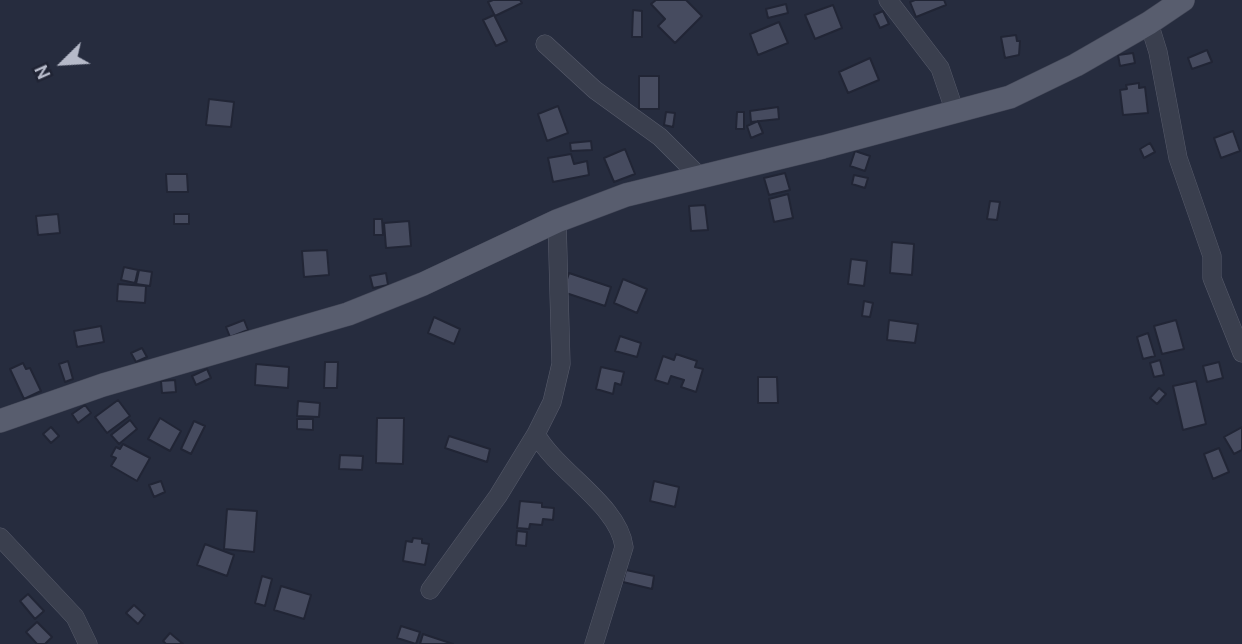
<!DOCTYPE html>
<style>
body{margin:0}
#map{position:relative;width:1242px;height:644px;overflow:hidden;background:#262c3e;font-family:Overpass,sans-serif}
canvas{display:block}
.north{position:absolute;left:28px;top:28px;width:70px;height:70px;-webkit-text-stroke:5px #1f2333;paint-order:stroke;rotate:246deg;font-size:19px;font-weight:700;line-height:28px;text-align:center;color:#b6bac9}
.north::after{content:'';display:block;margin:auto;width:24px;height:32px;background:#b6bac9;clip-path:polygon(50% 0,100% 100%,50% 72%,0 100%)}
</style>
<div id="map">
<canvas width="1242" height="644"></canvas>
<div class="north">N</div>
</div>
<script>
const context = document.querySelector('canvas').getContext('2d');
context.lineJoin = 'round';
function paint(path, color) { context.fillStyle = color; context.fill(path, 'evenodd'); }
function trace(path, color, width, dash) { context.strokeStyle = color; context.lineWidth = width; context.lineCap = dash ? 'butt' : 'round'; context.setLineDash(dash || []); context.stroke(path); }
const building = new Path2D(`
 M493,0H520L522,3L495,16L488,2Z
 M656,0H686L702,16L675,43L658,26L665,19L651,4Z
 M915,0H944L946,5L916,17L910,2Z
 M786,4L788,13L768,18L766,9Z
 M833,5L842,28L815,39L805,15Z
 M633,10L642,11V37H632Z
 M883,11L889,24L880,28L874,15Z
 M494,15L507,41L496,46L483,20Z
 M779,22L788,43L758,55L750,34Z
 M1016,35L1017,41H1020L1019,55L1005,58L1001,37Z
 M1207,50L1212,62L1192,69L1188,58Z
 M1133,53L1135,63L1120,66L1118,55Z
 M870,58L879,80L848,93L839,72Z
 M639,76H659V109H639Z
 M1139,83V88L1145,87L1148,113L1123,115L1120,90L1127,89L1126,85Z
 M209,99L234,102L231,127L206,125Z
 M558,106L568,133L547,141L538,114Z
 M778,107L779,119L751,122L750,111Z
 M666,112L675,113L673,127L664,125Z
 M737,112H744V129H736Z
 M758,121L763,133L751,138L747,126Z
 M1233,131L1240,151L1221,158L1214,138Z
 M591,141L592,150L571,151L570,143Z
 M1150,143L1155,152L1144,158L1140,149Z
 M625,149L635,174L614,182L604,158Z
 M855,151L870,156L865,171L850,166Z
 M571,154L574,164L587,161L589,175L553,182L548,158Z
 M785,173L790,190L769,195L764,178Z
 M166,174H187L188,192H167Z
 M854,175L868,178L865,188L852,184Z
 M788,194L793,218L774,222L769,199Z
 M990,201L1000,202L997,220L987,219Z
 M705,205L708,230L691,231L689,206Z
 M58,214L60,233L38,235L36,216Z
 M174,214H189V224H174Z
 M374,219H382L383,235H374Z
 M409,221L411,246L386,248L384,223Z
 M892,242L914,244L912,275L890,273Z
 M327,250L329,275L304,277L302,251Z
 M851,259L867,261L864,286L848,284Z
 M124,267L138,270L135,283L121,280Z
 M139,270L152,272L150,286L136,284Z
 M386,273L388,285L373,288L370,276Z
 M569,273L611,287L605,306L563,292Z
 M623,279L647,289L637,313L614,303Z
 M118,284L146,286L145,303L117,301Z
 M864,301L873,303L870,317L862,316Z
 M434,317L460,329L454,344L428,333Z
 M244,320L248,330L230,337L226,327Z
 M889,320L918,324L915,343L887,340Z
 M1176,320L1184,349L1162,354L1154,326Z
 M101,326L104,342L77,347L74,331Z
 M1148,333L1155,356L1143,359L1137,337Z
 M620,336L641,343L637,357L615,351Z
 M142,348L147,357L136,362L131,353Z
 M676,354L697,361L695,367L703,369L696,392L681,387L684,380L671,376L668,384L655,380L663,356L674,360Z
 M1160,360L1164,375L1154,377L1150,363Z
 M68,361L73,379L65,382L59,364Z
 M325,362H338L337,388H324Z
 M1219,362L1223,378L1207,382L1203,366Z
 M23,363L26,369L30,368L41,391L24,399L10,369Z
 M256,364L289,367L288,388L255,385Z
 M601,367L624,372L621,385L615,383L613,394L596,389Z
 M207,369L211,378L196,385L192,376Z
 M758,377H777L778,403H758Z
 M175,380L176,392L162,393L161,381Z
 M1196,381L1206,424L1183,430L1173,386Z
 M1159,388L1166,394L1157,404L1150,398Z
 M118,400L130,416L107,433L95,417Z
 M298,401L320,403L319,417L297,416Z
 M85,405L91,413L78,423L72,414Z
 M160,418L181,431L170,451L148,439Z
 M377,418H404L403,464L376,463Z
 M297,419H313V430L297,429Z
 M130,420L137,429L119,444L111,435Z
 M194,421L205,426L191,454L181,449Z
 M51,427L59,436L51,443L43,434Z
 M1242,427V450L1234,454L1224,437Z
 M449,436L490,449L487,462L445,448Z
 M123,444L150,458L137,481L111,466L116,458L111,456L116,447L120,449Z
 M1219,448L1229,472L1213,479L1204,454Z
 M340,455L363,456L362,470L339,469Z
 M161,481L165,492L154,497L149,485Z
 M654,481L679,487L675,507L650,501Z
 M520,501L542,503V507L554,508L553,520L543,519L542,525L530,524L529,529L517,528Z
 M227,509L257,511L254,552L224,549Z
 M517,531L527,532L526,546L516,545Z
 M413,538L422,539V543L429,544L425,565L403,561L406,541L412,542Z
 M205,544L234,555L227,576L197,565Z
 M626,570L654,576L652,589L623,582Z
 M262,576L272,579L265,606L255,603Z
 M281,586L311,595L304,619L274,610Z
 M28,594L44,611L35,619L20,601Z
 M134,605L145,615L138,624L126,613Z
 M37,622L52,637L45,644H37L26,632Z
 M401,626L420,632L416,644L397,638Z
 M170,633L183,644H166L163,641Z
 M423,634L453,644H420Z`);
const minor = new Path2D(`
 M888,0L940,68L955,112
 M1149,23L1158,52L1178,158L1212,256V278L1242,353
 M545,44L595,90L660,137L699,176
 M536,434C557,472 619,505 624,547L594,644
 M0,537L75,617L88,644
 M430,590L498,496L536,434L552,402L561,364L557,221`);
const major = new Path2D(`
 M0,421L103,385L348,314L423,284L557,221L626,195L823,147L1010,97L1076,65L1149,23L1183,0`);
paint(building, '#464b5f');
trace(building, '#212535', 2);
trace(minor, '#585c6c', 19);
trace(major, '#434757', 24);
trace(minor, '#3a3f4e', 18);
trace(major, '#585d6e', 23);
</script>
